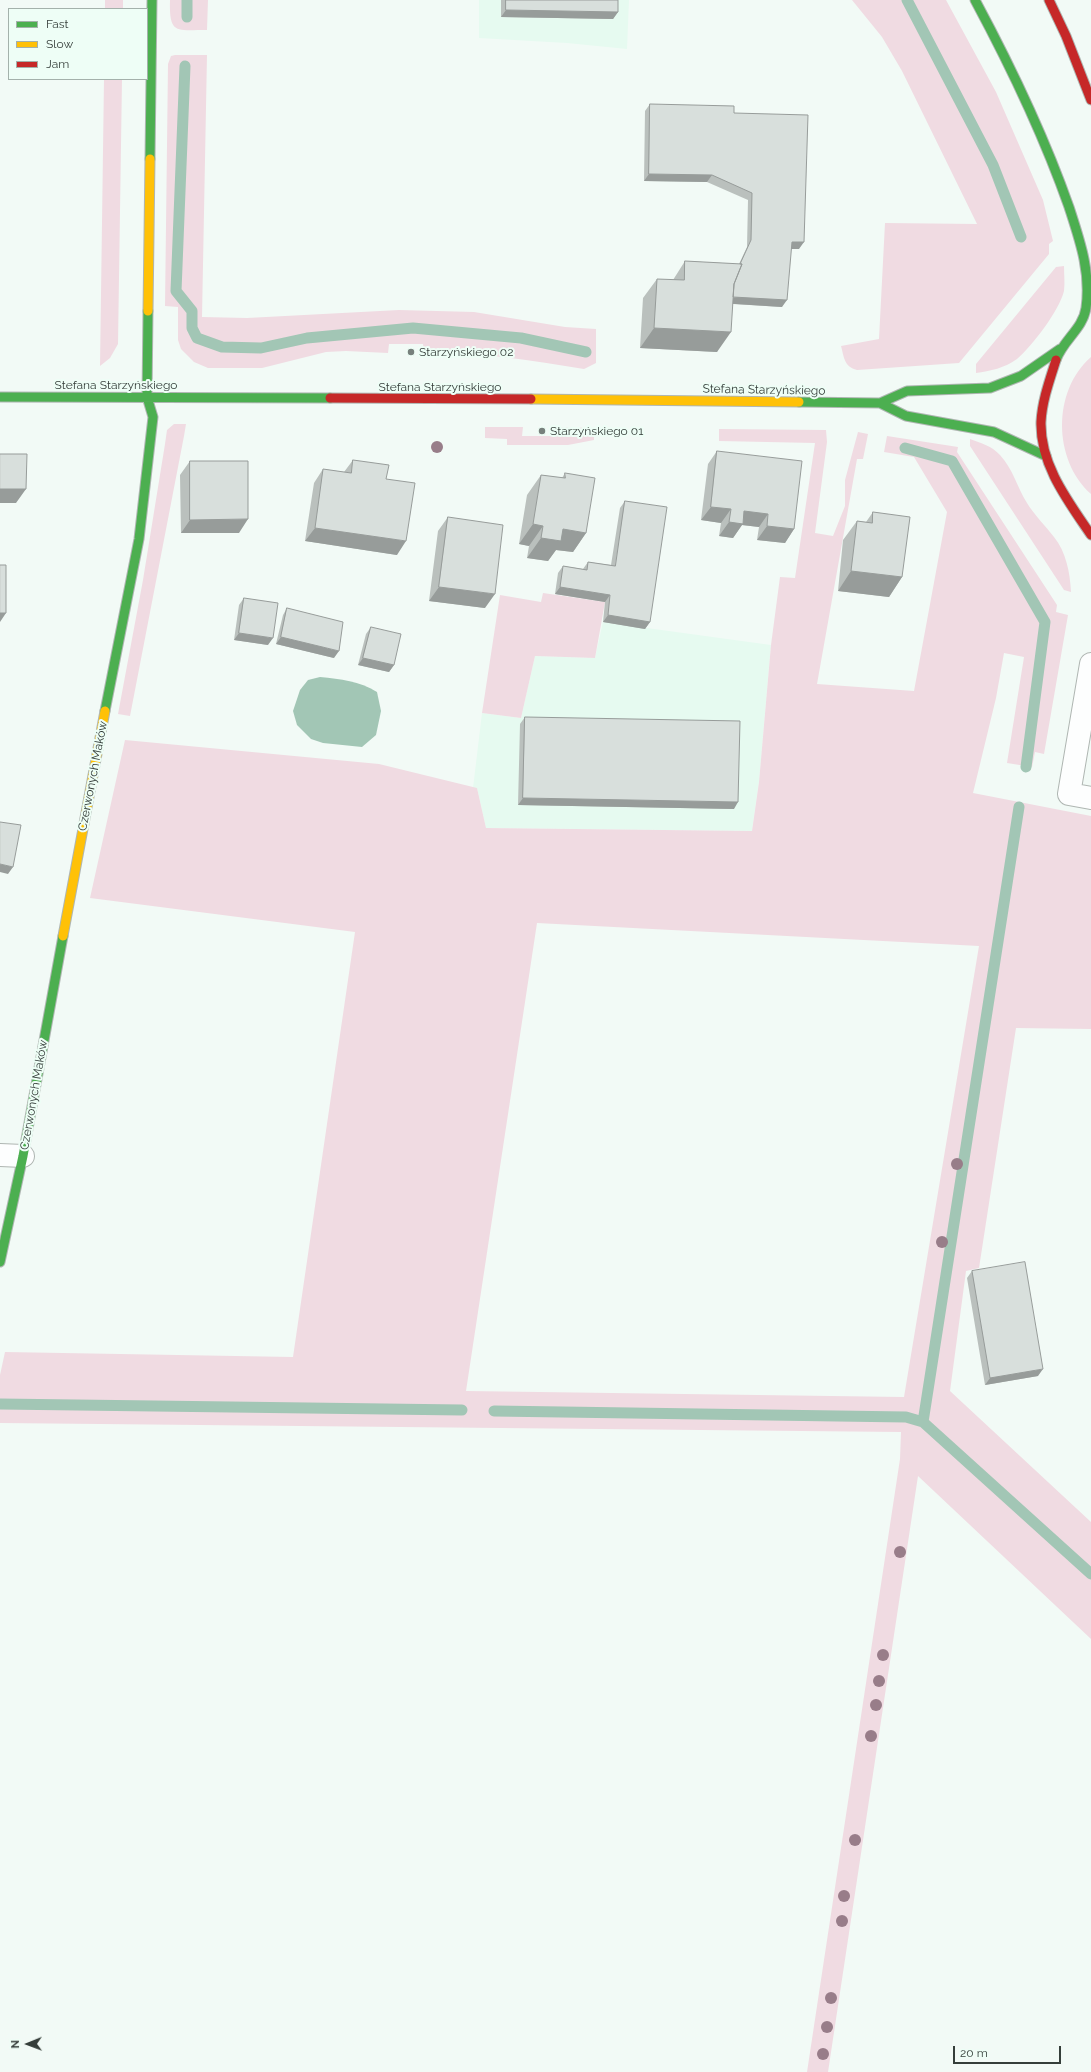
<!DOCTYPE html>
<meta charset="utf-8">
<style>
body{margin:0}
#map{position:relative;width:1091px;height:2072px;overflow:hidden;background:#f2faf6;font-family:Raleway,sans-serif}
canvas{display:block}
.legend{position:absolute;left:8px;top:8px;width:140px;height:72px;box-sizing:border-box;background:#eefef6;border:1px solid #a4b1ab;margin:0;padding:5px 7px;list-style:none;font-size:12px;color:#353e3a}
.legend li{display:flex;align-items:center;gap:8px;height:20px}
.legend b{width:20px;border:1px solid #a4b1ab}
.north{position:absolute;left:8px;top:2024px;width:40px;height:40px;-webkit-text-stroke:3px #eefef6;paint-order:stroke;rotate:269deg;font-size:11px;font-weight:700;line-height:16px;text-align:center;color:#353e3a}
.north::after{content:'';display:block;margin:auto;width:14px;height:18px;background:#353e3a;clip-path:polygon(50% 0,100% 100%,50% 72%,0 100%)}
.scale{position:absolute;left:953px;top:2046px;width:108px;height:18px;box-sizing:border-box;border:2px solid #353e3a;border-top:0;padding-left:5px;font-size:12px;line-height:14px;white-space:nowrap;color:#353e3a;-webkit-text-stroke:3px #eefef6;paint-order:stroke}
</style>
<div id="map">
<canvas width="1091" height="2072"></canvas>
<ul class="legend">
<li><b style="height:5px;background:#4caf50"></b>Fast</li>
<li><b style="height:5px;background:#ffc107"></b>Slow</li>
<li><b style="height:5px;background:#c62828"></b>Jam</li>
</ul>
<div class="north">N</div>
<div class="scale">20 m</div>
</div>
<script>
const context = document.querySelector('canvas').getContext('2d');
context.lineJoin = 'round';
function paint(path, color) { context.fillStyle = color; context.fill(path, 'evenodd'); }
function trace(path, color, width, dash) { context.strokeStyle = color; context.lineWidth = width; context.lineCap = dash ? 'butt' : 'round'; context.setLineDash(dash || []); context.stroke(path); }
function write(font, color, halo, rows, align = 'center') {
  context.font = font + ' Raleway,sans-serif'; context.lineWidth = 4; context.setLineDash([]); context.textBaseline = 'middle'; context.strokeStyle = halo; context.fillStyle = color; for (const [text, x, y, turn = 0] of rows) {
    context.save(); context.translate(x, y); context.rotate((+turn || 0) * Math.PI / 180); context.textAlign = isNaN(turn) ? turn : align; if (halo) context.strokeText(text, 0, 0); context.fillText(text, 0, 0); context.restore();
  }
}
const built = new Path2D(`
 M479,0H629L627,49L567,43L479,38Z
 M603,622L771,645L759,782L752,831L486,828L477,788H473L482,713L521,718L535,656L595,658Z`);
const green = new Path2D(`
 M105,0H123V9H105Z
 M170,0H208L207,30C176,30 169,35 170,0Z
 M852,0H946L996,92L1043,200L1053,241L1049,244V254L959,363L857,370C844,367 844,357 841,346L879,339L885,223L977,224L902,71L882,37Z
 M175,55H207L202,317L247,318L399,310L474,312L565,327L596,329V363L584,369C531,360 478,352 424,353L423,344H389L388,353L346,351L326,352L262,368H208L194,362L181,349L178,340V307L165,306L168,64L171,56Z
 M104,79H122L118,344L110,358L100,366Z
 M1064,266C1064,274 1065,283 1064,291C1059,311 1033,345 1017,359C1005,368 990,371 976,373V364L1056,267Z
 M1091,357V494C1053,460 1052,391 1091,357Z
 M174,424H186L184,436L130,716L118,714L143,580L165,444L167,430Z
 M485,427H523L522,436H556V427L594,428V440L568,445H507V439L485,438Z
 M719,429L826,430L827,442L815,533L833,536L845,506V480L858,432L868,434L863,459H857L817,684L914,691L947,512L914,457L884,452L887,436L958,447L957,452L1057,605L1056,612L1068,615L1044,754L1035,752L1032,767L1007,763L1024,657L1004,653L996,698L973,793L1091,816V1029L1016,1028L979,1268L966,1271L950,1391L1091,1522V1639L918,1476L828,2072H807L900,1459L901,1432L0,1423V1375L5,1352L293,1357L355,932L90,898L125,740L379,764L477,788L486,828L752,831L759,782L771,645L780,577L795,578L815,443L719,441ZM537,923L979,946L904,1397L466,1391Z
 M970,439C981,443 992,446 1000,455C1013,469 1017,487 1027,503C1035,516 1045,525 1054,537C1066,552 1070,572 1071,592L1064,590L970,446Z
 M543,593L605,602L595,658L535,656L521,718L482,713L500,595L541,602Z`);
const water = new Path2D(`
 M320,677C341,679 359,681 377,692L381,711L376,735L362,747L323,743L311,739L297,725L293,711L300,690L308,680Z`);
const stream = new Path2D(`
 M907,0L993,165L1021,237
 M187,17V0
 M185,66L176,291L192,311V328L197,338L222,347L261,348L307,338L413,328L521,338L586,352
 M905,448L952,461L1045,622L1026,767
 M0,1404L462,1410
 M494,1411L906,1417L923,1422L1091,1574
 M923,1422L1019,807`);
const street = new Path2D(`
 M1091,664L1069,794L1091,798
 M0,1155L23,1156`);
const fast = new Path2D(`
 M975,0C1011,67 1044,136 1069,207C1080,241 1091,272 1086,308C1083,329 1063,340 1056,360
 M150,159L152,0
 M0,397L330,398
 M799,402L880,403L907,391L990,388L1021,376L1060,349
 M880,403L906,416L994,432L1046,456
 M105,711L139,539L153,417L147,397L148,311
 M0,1262L23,1156L63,936`);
const slow = new Path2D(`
 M148,311L150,159
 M531,399L799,402
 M63,936L105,711`);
const jam = new Path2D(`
 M1049,0L1066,36L1091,100
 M1056,360C1050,379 1042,401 1041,422C1040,465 1068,501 1091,535
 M330,398L531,399`);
const trees = [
 [437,447],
 [957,1164],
 [942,1242],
 [900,1552],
 [883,1655],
 [879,1681],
 [876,1705],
 [871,1736],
 [855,1840],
 [844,1896],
 [842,1921],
 [831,1998],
 [827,2027],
 [823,2054]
];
const wall = new Path2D(`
 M501,0H618V12L613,19L501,17Z
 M650,104L734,113L799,249H791L782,307L733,304L717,352L640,348L643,298L657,279L673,280L685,261L739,264L747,247L748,200L707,182L644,181L645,111Z
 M717,451L794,529L785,543L757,540L759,527L742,525L733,538L719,536L721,523L701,520L708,464Z
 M353,460L386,479L397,555L305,541L314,483L323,469L344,472Z
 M190,461L239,533H181L180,475Z
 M565,473L586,533L573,552L556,550L548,561L527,558L529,546L519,544L527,495L541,475L562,478Z
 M625,501L650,622L645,629L603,622L605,602L555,594L558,573L563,566L583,569L588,562L611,565L620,508Z
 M873,512L902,577L889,597L838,591L843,540L857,521L866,522Z
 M448,517L485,608L429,601L438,531Z
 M244,598L268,645L234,640L239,605Z
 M287,608L334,658L276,644L283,615Z
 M371,627L394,665L389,672L358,665L366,634Z
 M525,717L734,809L518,805L520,724Z
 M972,1271L1038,1376L985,1385L967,1278Z`);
const shadedWall = new Path2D(`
 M506,10L618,12L613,19L501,17Z
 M649,174L712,175L707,182L644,181Z
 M792,242H804L799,249H787Z
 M725,296L787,300L782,307L720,303Z
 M654,328L731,332L717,352L640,348Z
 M0,489H26L16,503H0Z
 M711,507L731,509L721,523L701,520Z
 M744,511L768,514L759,527L742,525L733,538L719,536L729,522Z
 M248,519L239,533H181L190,520Z
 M533,524L543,526L529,546L519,544Z
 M767,526L794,529L785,543L757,540Z
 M315,528L406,541L397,555L305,541Z
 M563,529L586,533L573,552L556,550L548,561L527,558L541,538Z
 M851,571L902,577L889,597L838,591Z
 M439,587L495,594L485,608L429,601Z
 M560,587L610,595L605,602L555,594Z
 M0,613H6L0,622Z
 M608,615L650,622L645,629L603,622Z
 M239,633L273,638L268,645L234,640Z
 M281,637L339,651L334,658L276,644Z
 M363,658L394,665L389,672L358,665Z
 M523,798L738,802L734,809L518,805Z
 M0,864L13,867L8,874L0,872Z
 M1043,1369L1038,1376L985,1385L990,1378Z`);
const building = new Path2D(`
 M506,0H618V12L506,10Z
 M650,104L734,106V113L808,115L804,242H792L787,300L733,297L734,284L742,264H740L751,240L752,193L712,175L649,174Z
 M685,261L742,264L734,284L731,332L654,328L657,279L684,280Z
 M717,451L802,461L794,529L767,526L768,514L744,511L743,524L729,522L731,509L711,507Z
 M0,454H27L26,489H0Z
 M353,460L389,465L386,479L415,483L406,541L315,528L323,469L351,473Z
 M190,461H248V519L190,520Z
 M565,473L595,478L586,533L563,529L561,541L541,538L543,526L533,524L541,475L565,478Z
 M625,501L667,507L650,622L608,615L610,595L560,587L563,566L587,570L588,562L615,566Z
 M873,512L910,517L902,577L851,571L857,521L872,523Z
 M448,517L503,525L495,594L439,587Z
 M0,565H6V613H0Z
 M244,598L278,603L273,638L239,633Z
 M287,608L343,622L339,651L281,637Z
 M371,627L401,634L394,665L363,658Z
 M525,717L740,721L738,802L523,798Z
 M0,822L21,825L13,867L0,864Z
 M1025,1262L1043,1369L990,1378L972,1271Z`);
const markers = [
 [411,352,4,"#77807c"],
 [542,431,4,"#77807c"]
];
const poiNames = [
 ["Starzyńskiego 02",419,352],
 ["Starzyńskiego 01",550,431]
];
const streetNames = [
 ["Stefana Starzyńskiego",116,385],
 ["Stefana Starzyńskiego",440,387],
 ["Stefana Starzyńskiego",764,390,1],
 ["Czerwonych Maków",93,776,-79],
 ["Czerwonych Maków",34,1095,-80]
];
paint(built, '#e6faf0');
paint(green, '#f0dbe2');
paint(water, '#a2c6b5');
trace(stream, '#a2c6b5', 11);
trace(street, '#afb6b2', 24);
trace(fast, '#afb6b2', 11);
trace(slow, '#afb6b2', 11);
trace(jam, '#afb6b2', 11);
trace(street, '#fdfefe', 22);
trace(fast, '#4caf50', 9);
trace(slow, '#ffc107', 9);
trace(jam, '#c62828', 9);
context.fillStyle = '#987d89';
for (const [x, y] of trees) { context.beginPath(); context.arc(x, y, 6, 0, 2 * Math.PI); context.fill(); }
paint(wall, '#bac0bd');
paint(shadedWall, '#979c9a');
paint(building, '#d8dfdc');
trace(building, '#979c9a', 1);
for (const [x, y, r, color] of markers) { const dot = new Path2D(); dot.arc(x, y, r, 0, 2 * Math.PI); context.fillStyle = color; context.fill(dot); trace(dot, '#eefef6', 1.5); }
write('12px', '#353e3a', '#eefef6', poiNames, 'left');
write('12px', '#353e3a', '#eefef6', streetNames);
</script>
